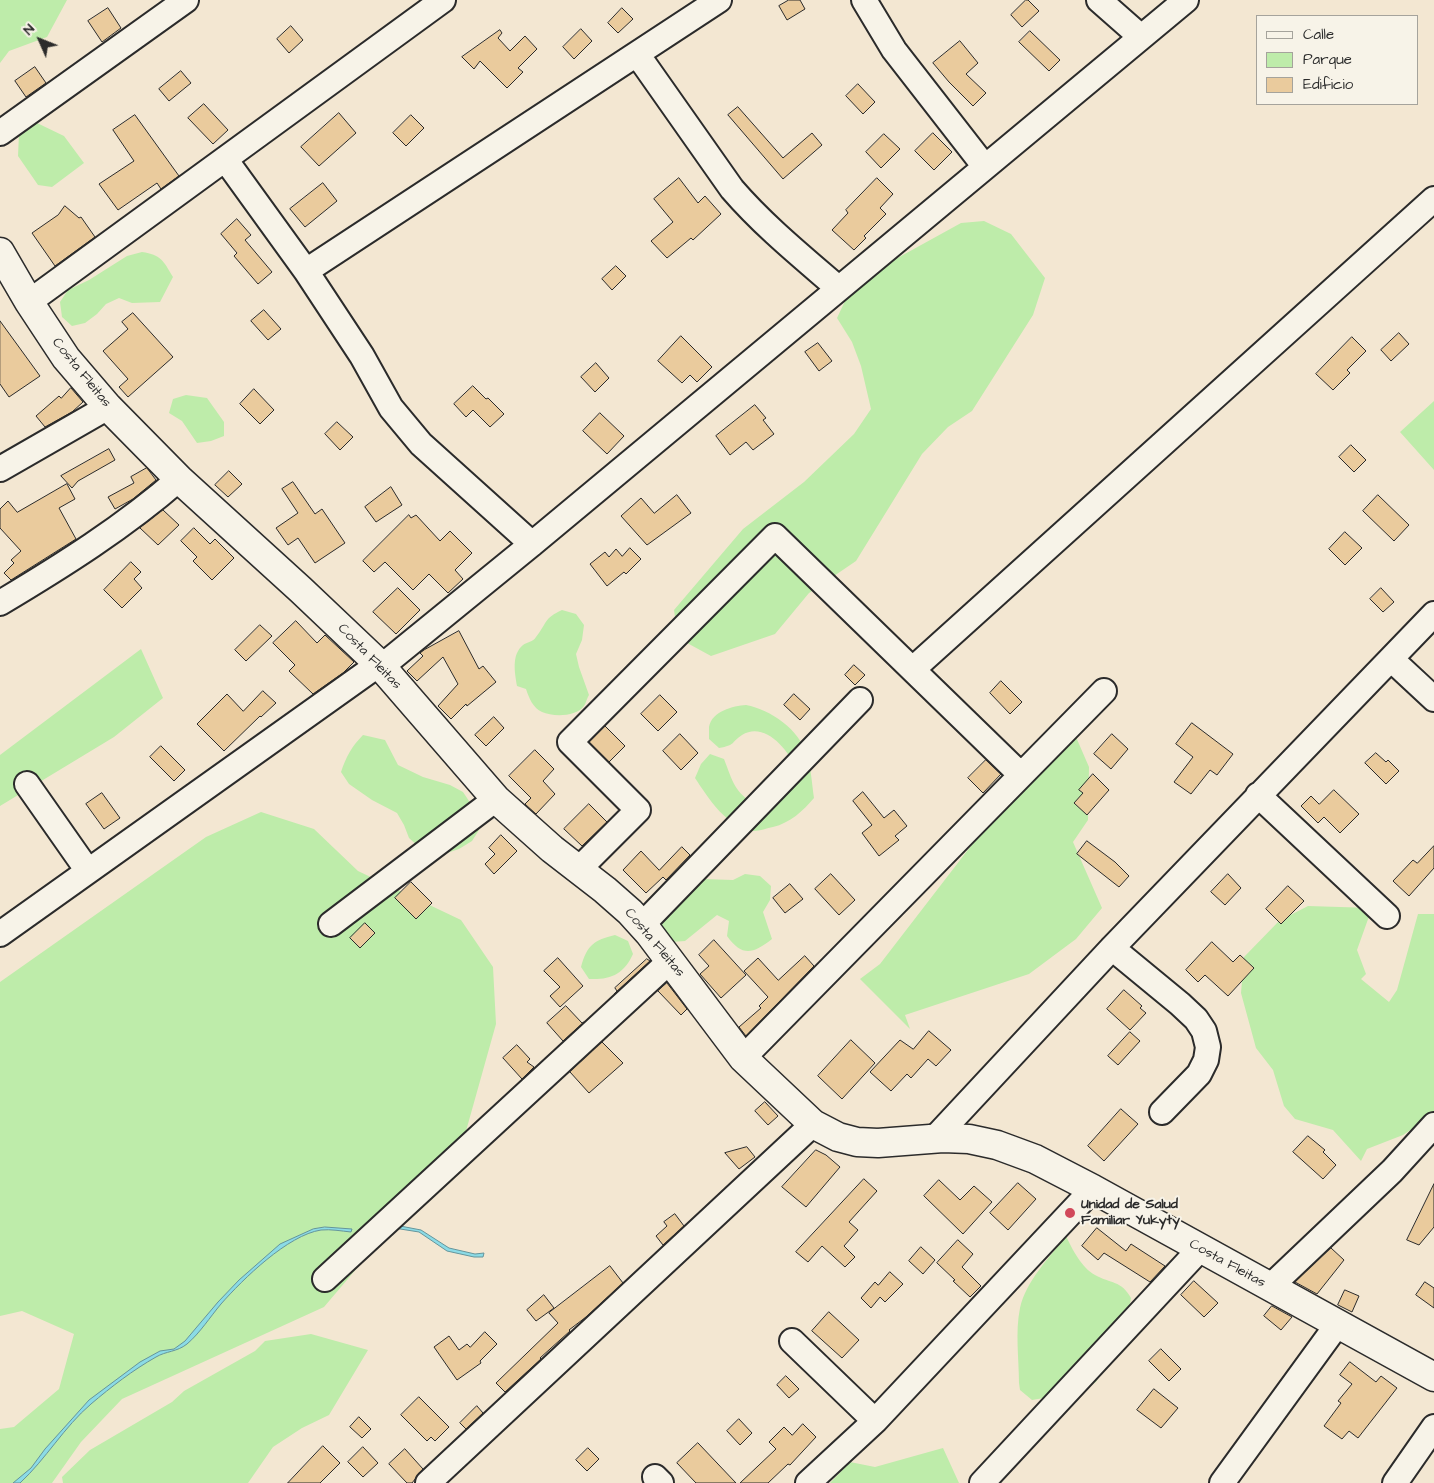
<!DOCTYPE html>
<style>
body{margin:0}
#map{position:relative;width:1434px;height:1483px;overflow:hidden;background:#f3e7d2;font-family:"Architects Daughter",sans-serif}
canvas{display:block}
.legend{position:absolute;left:1256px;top:15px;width:162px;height:90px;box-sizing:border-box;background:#f7f3e8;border:1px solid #a5a39c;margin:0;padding:6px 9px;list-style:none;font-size:15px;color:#2b2b2b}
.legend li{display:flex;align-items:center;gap:10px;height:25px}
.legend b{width:25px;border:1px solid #a5a39c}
.north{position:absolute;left:15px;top:15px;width:50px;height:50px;-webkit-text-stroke:4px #f7f3e8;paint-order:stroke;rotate:314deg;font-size:14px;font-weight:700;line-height:20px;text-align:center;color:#2b2b2b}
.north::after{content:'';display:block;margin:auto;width:18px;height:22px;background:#2b2b2b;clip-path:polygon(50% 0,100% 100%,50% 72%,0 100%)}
</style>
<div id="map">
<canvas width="1434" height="1483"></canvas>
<ul class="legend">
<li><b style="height:6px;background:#f7f3e8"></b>Calle</li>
<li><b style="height:14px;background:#beecaa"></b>Parque</li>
<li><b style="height:14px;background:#eacb9d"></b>Edificio</li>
</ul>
<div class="north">N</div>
</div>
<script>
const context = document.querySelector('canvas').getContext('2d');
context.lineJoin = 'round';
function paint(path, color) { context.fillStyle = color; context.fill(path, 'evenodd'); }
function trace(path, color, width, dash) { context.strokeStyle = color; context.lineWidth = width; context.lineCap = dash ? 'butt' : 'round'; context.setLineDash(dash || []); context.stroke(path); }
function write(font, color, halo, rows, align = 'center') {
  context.font = font + ' "Architects Daughter",sans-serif'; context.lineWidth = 4; context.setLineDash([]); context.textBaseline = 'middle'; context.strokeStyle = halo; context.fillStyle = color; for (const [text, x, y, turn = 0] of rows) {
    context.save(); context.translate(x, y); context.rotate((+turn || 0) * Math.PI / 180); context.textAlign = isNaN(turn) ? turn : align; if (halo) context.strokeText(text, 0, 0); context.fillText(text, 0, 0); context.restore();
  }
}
const green = new Path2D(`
 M0,0H67L47,37L9,51L0,63Z
 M37,123L64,136L84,163L52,187L38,185L18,156L19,134Z
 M984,221L1011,234L1045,278L1033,315L972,411L948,427L922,454L856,561L809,593L775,634L711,656L678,638L674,610L743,529L804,482L854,434L871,409L861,366L852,342L837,318L854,282L961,223Z
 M142,252C161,255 163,260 173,277L160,302L132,303L119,298L106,304L97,314L85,323L72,326L62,317L60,302L68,290L89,280L127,256Z
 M186,395L207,398L224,422V436L211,441L197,443L182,421L169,413L173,399Z
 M1434,401V470L1400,432Z
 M562,610L576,614L584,625L582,640L576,654L579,667L589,695C587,698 586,703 584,706C576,717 553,717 542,712C533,708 529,698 526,689L517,686C515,673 511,655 523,645C527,642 533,642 536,637C547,623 544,618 562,610Z
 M141,649L163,698L114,737L0,806V755Z
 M746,705C771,710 799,729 807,755C811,768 812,784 814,798C803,811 790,823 773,827C767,828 760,831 754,831C726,827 709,799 695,778L701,764L710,754L724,759C733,782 734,792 756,805L795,767C788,749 764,721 742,735C730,743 736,745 719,748L709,739C709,735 709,730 709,727C712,711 733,706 746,705Z
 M363,735L385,740L398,765L423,777L450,785L463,792L479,816V830L472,841L459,849L447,853L419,847L409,838L404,825L397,813L372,800L349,784L341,772C346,757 352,746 363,735Z
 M1076,737L1089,767L1088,820L1073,842L1102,908L1076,939L1029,974L905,1015L910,1029L860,979L880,964L984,829L1022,785Z
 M261,812L314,829L358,871L461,920L493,967L496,1024L466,1131L385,1215L358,1267L324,1307L122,1399L81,1442L52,1483H0V1429L14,1427L59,1389L74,1334L22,1311L0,1316V982L206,837Z
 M745,874L760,876L771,886L770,900L763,912L772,939C753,954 742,957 727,936L729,921L717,915L685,941L671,942L661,932L663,917L703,879L733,880Z
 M1308,906L1372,908L1357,950L1366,974L1361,979L1389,1002L1397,990L1418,914H1434V1114L1403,1135L1367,1149L1361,1161L1333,1130L1295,1119L1284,1106L1273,1070L1256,1048L1241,993L1244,957L1279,921Z
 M615,935L628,941L633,954C624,974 611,980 589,979L581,967C587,945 594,940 615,935Z
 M1066,1236C1072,1249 1082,1268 1095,1275C1111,1284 1121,1280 1131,1298L1125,1333L1096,1382L1080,1392L1032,1400L1020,1390L1019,1383C1019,1359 1015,1332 1020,1308C1026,1281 1049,1258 1066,1236Z
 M311,1334L368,1350L329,1415L302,1428L273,1447L248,1483H63L62,1477L90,1450L172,1402L184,1391L255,1351L265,1341Z
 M943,1448L959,1483H830L850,1462L875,1467Z`);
const water = new Path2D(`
 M395,1225L421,1230L449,1248L475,1254L484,1253L483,1257H474L447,1251L419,1232L394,1228Z
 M325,1227L352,1229L351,1232C341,1231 331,1229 321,1230C288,1235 243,1279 221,1304C210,1317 200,1333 187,1344C177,1352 166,1351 156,1357C133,1370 111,1387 91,1404C64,1427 46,1459 20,1483H13L31,1468L45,1449L89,1400L140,1362L160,1351L174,1349L185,1341L218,1302L239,1280L280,1244L313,1229Z`);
const building = new Path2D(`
 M789,0H800L805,9L787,20L779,6Z
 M1026,0H1028L1039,11L1022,27L1011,15Z
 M108,8L121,28L102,42L88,21Z
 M622,8L633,19L618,33L608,23Z
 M291,26L303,40L289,53L277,39Z
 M581,29L592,41L574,59L563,47Z
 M500,30L502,33L498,38L510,51L525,36L537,49L518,68L523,72L507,88L480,61L474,69L462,57Z
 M1030,31L1060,60L1049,71L1019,42Z
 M960,41L978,63L966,74L986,93L973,106L949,82L933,63Z
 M35,67L46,83L26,97L15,81Z
 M181,71L191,83L169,101L159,89Z
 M858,84L875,102L863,114L846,96Z
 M204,104L228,130L213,144L188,118Z
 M738,107L783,158L812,133L822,145L783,179L728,115Z
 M339,113L356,133L319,166L301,147Z
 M135,115L179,176L161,189L157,183L118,210L99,184L134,161L113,130Z
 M411,115L424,128L406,146L393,133Z
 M933,133L952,152L934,170L915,151Z
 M884,134L900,149L881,168L866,152Z
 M679,178L698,203L705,196L721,214L693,240L691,238L667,258L651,241L673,222L654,199Z
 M877,178L893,194L880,208L886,214L864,236L866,238L854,250L832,230L848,213L846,210Z
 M323,183L337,201L305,227L290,209Z
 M65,206L79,218L81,217L95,237L55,266L32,233L58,215Z
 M237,219L251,235L245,240L272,272L258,284L234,256L237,253L221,234Z
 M616,266L626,276L612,290L602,279Z
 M264,310L281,329L268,340L251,321Z
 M133,313L173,357L128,397L119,387L128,379L103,351L128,329L122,322Z
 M0,321L40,376L9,397L0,384Z
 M1399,333L1409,344L1391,361L1381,350Z
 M681,336L712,367L697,382L690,375L682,383L658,361Z
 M1352,337L1366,351L1347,370L1350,373L1333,390L1316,374Z
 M818,343L832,361L819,371L805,352Z
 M596,363L609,378L595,392L581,377Z
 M473,386L486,399L488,398L504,414L490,427L473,410L466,417L454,404Z
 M71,388L83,402L72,412L45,427L36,416L59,396L61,398Z
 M254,389L274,410L260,424L240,404Z
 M755,405L766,418L763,420L774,434L753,450L746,442L730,455L716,436Z
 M600,413L624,436L607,454L583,431Z
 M337,422L353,437L340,450L325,434Z
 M1351,445L1366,460L1354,472L1339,457Z
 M109,449L115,460L78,481L72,488L61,476Z
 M147,468L156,480L133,499L115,509L108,497L134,483L131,477Z
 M229,471L242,484L228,497L215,485Z
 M293,482L315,514L322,509L345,543L315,563L298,538L288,545L276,528L298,513L282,489Z
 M67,484L75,499L59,508L76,539L11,580L4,573L14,563L11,560L21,551L0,528V509L8,501L17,512Z
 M391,487L402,505L376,522L365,507Z
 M677,495L691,513L647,545L621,516L641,498L654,513Z
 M1378,495L1409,525L1394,541L1363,511Z
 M163,510L179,525L158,545L140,528Z
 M409,515L411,518L416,515L440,541L450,531L472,553L455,570L463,579L448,593L429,574L413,590L385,562L374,572L363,561Z
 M194,528L210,544L215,539L234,558L212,580L193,561L197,557L181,541Z
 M1345,532L1362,548L1345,565L1329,549Z
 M630,548L641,559L626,574L624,572L607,586L590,564L605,552L609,557L616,549L622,556Z
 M131,562L141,572L134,579L142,588L122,608L104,590Z
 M398,588L420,610L396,634L373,612Z
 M1381,588L1394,602L1383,612L1370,599Z
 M296,621L317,643L325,635L354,662L343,673L313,694L289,671L295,665L273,643Z
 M260,625L272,636L246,661L235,650Z
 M459,631L479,669L483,666L496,682L467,706L466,704L451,719L438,706L458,684L443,657L417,681L407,671L423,656L420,653L424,650Z
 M854,665L865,675L855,685L845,675Z
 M1001,681L1022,702L1010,714L990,693Z
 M263,691L276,703L261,717L260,716L224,751L197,724L227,694L243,711Z
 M794,694L810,709L800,720L784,705Z
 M660,695L677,712L658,731L641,714Z
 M494,717L504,728L486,746L475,735Z
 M1192,723L1233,754L1217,775L1210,770L1191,794L1174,782L1193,757L1176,744Z
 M605,726L625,746L609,762L589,742Z
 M680,734L698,753L681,770L663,751Z
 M1112,734L1128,749L1111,769L1094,754Z
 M161,746L185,770L174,781L150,757Z
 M535,750L554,769L543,781L555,794L536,814L525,804L531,798L509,776Z
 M1376,753L1386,762L1388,760L1399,771L1386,784L1365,763Z
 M986,760L1001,774L983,793L968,778Z
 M1093,774L1109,790L1087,815L1074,803L1083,793L1079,790Z
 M1334,790L1359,814L1340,833L1324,817L1318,823L1301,806L1311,796L1319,804Z
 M863,792L884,818L894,810L907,826L895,836L899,840L879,856L862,833L872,825L853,801Z
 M102,793L120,818L104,829L86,804Z
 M589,804L607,822L582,846L564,829Z
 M501,835L517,851L494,874L485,864L495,854L489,848Z
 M1087,841L1115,862L1129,876L1119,887L1077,854Z
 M1434,846V868L1409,896L1393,881L1413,860L1417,863Z
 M682,847L690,855L666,880L663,877L646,893L623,870L641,851L659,870Z
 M831,874L855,900L839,915L815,889Z
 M1228,874L1241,888L1225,905L1211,892Z
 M411,882L432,903L416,919L395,898Z
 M790,884L803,899L785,913L773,898Z
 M1288,886L1304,901L1281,924L1266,909Z
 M365,923L375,933L360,948L350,938Z
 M714,940L746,975L721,998L700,974L709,966L699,955Z
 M1212,942L1233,962L1240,955L1254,968L1228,996L1205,975L1198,982L1186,970Z
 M805,956L814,966L746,1036L739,1027L761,1008L759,1006L768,997L744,971L758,958L778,980Z
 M558,958L583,986L560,1007L550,996L560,987L544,971Z
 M647,959L650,961L614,994L617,991L615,988Z
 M667,983L687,1009L681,1015L658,991Z
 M1124,990L1142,1006L1140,1008L1146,1013L1130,1030L1107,1009Z
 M566,1006L582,1023L584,1022L563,1041L547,1023Z
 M929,1031L951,1050L936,1066L928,1059L911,1078L907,1074L891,1091L870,1072L900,1040L913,1049Z
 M1130,1032L1140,1041L1118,1065L1108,1056Z
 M851,1040L875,1063L842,1099L818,1076Z
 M602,1042L623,1063L589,1093L570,1072Z
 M517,1045L530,1059L527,1062L534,1067L522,1079L503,1058Z
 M765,1102L778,1116L768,1125L755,1111Z
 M1121,1109L1138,1124L1104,1161L1088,1146Z
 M1308,1136L1325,1150L1323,1152L1336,1165L1323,1179L1293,1152Z
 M747,1147L755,1157L739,1169L725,1153Z
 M816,1150L826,1155L840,1167L806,1207L782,1187Z
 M864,1179L877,1191L849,1222L858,1230L844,1246L855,1257L845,1267L822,1246L808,1262L796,1252Z
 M939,1180L960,1200L974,1186L992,1202L963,1234L924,1196Z
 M1018,1183L1036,1199L1008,1230L990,1213Z
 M1434,1184V1227L1419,1245L1407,1240Z
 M675,1214L684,1226L663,1245L656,1236L667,1226L664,1222Z
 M1097,1228L1126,1251L1131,1244L1165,1266L1150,1282L1104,1253L1098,1260L1082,1246Z
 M958,1240L973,1254L962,1267L981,1286L970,1297L953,1281L955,1280L937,1263Z
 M921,1247L935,1260L923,1274L909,1261Z
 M1331,1248L1344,1260L1317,1294L1295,1282Z
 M610,1266L623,1283L586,1317L569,1330L570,1331L540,1358L541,1359L505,1392L496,1383L558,1323L549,1313Z
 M890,1272L903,1284L885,1302L880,1297L871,1308L861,1298L875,1282L878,1285Z
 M1194,1281L1218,1303L1204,1317L1181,1295Z
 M1425,1282L1434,1288V1308L1416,1295Z
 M1345,1290L1359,1296L1352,1312L1338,1305Z
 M544,1295L554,1308L536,1321L527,1310Z
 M1272,1306L1292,1317L1281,1330L1264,1316Z
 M829,1312L859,1340L842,1358L812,1331Z
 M485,1332L497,1344L480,1361L481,1363L457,1380L434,1347L449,1336L459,1350L467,1344L470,1347Z
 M1161,1349L1181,1369L1169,1381L1149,1361Z
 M1350,1362L1376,1382L1381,1376L1397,1388L1358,1438L1349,1431L1342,1439L1324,1426L1341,1403L1338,1401L1352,1384L1340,1375Z
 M786,1376L799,1389L789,1398L777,1385Z
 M1154,1389L1178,1408L1161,1428L1137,1410Z
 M419,1397L449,1427L435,1441L431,1437L427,1441L401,1415Z
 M477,1406L483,1413L466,1429L460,1423Z
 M359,1417L371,1429L362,1438L350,1427Z
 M739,1419L752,1433L740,1445L727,1431Z
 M803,1424L816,1437L790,1465L788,1464L768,1483H740L776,1449L769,1442L784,1427L792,1435Z
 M698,1443L699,1444L736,1483H696L677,1463Z
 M323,1446L340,1463L320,1483H288Z
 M363,1447L378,1463L363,1477L348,1462Z
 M588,1448L599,1459L587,1471L576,1460Z
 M405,1449L423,1469L412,1483H407L389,1464Z`);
const minor = new Path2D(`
 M864,0L894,50L985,167
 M1099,0L1141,37
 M637,54L732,189C764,226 801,256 838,288
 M0,133L186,0
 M225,159L306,271L362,356L391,408L421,444L532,544
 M306,271L719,0
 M29,302L443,0
 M0,469L108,407
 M0,603C62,566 124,527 179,479
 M1391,659L1434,699
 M381,667L532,544L1186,0
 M913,669L1434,199
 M27,784L88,871
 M1258,795L1387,916
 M578,870L638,810L570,742L775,536L1021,775
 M331,924L496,799
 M642,925L860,700
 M0,934L379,664
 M1112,948L1180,1004L1196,1019L1204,1031L1208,1047L1206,1060L1199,1074L1162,1112
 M743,1058L1104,691
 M934,1139L1112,948L1434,614
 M325,1279L670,961
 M1270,1287L1392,1171L1434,1125
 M792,1341L875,1421
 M655,1477L661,1483
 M428,1483L813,1124
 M808,1483L875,1421L1093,1189
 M982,1483L1200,1249
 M1222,1483L1337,1325
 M1395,1483L1434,1427`);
const major = new Path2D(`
 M0,252L29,302L66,358L108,407L179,479L301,590L379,664L496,799L552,849L605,890L630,912L649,933L743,1058L813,1124L838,1137L857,1142L878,1143L943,1138L969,1139L997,1145L1035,1159L1093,1189L1434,1377`);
const markers = [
 [1070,1213,6,"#d1495b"]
];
const streetNames = [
 ["Costa Fleitas",81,373,51],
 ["Costa Fleitas",369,657,46],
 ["Costa Fleitas",654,943,50],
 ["Costa Fleitas",1227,1264,29]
];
const poiNames = [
 ["Unidad de Salud",1081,1205],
 ["Familiar Yukyty",1081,1221]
];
paint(green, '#beecaa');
paint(water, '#8bdbe6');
trace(water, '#65959b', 1);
paint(building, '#eacb9d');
trace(building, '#2b2b2b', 1);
trace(minor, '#2b2b2b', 28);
trace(major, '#2b2b2b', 31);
trace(minor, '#f7f3e8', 24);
trace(major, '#f7f3e8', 28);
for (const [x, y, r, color] of markers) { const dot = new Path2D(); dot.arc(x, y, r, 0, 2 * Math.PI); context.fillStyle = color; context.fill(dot); trace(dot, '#f7f3e8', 2); }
write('14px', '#2b2b2b', '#f7f3e8', streetNames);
write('bold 14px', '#2b2b2b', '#f7f3e8', poiNames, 'left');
</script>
